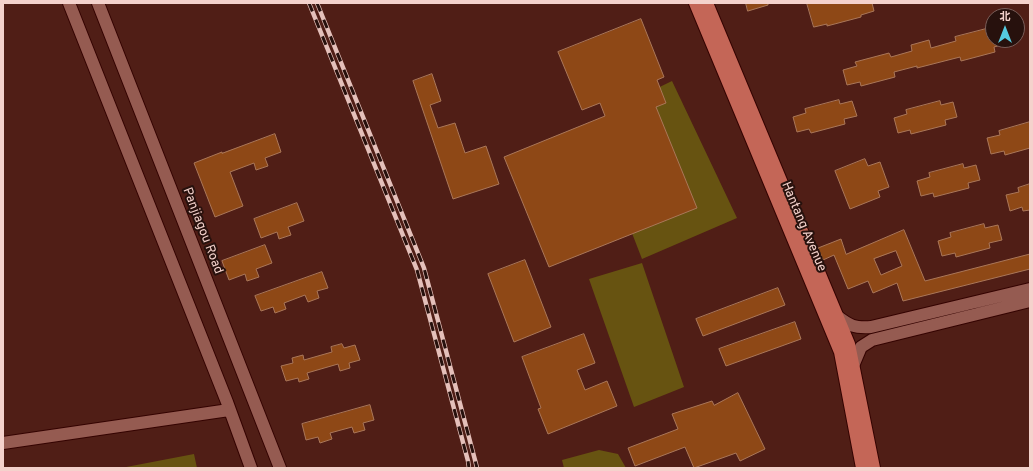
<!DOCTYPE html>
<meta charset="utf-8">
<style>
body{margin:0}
#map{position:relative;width:1033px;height:471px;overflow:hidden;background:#501e16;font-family:Overpass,"Noto Sans SC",sans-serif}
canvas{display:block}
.frame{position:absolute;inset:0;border:4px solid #f4d2cc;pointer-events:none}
.north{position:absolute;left:985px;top:8px;width:40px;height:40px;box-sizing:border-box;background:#27110d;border:1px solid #795e59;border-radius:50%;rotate:0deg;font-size:11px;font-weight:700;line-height:16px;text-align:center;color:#f4d2cc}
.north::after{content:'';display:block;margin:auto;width:14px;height:18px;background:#55cadf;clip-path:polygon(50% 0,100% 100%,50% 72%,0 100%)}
</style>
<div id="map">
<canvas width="1033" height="471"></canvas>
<div class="frame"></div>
<div class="north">北</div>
</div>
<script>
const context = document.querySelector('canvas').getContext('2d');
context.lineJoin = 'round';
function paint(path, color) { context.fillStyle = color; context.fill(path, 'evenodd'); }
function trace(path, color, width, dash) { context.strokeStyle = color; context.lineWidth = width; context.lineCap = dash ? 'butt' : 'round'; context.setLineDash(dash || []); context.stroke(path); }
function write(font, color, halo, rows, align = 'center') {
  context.font = font + ' Overpass,sans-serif'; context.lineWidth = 4; context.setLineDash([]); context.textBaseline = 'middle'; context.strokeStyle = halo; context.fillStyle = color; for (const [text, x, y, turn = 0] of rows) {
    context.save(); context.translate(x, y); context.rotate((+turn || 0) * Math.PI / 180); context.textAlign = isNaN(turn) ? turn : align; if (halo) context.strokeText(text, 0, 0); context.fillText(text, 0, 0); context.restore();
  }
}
const green = new Path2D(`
 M672,81L737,218L642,259L630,228L639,97Z
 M642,263L684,387L634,407L589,279Z
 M599,450L618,454L626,468H564L562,460Z
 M194,454L197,468H121Z`);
const building = new Path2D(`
 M746,3H768V5L748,11Z
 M807,3H872L874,11L861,15V17L827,26V24L814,27Z
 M641,19L664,77L657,80L666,103L656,107L697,208L549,267L504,157L605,116L600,103L582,110L558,52Z
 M990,28L991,32L993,31V40H1012V42L994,47L995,52L961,61L960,57L917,68V66L894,72L895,77L861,86L860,82L847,85L843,70L857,66L855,62L889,53L891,57L912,51L911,45L929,40L931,48L956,41L955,37Z
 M432,74L441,101L430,105L438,128L455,123L465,153L486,146L499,184L453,199L413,81Z
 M839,100L840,104L852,101L857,116L844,119L845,124L811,133L809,129L797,132L793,117L806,113L805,109Z
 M940,101L941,105L953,102L957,117L945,120L946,125L911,134L910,130L898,133L894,118L907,114L906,110Z
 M1030,122V148L1005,155L1004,151L991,154L987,138L1000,135L999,131Z
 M275,134L281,152L265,158L268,166L256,170L254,163L230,172L243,206L215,217L194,163L222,152V153Z
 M865,159L868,166L880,162L889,187L878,191L880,197L850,209L835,171Z
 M963,164L964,168L976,165L980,180L968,183L969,188L934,197L933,193L921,196L917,181L930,177L929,173Z
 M1030,184V210L1023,211L1022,207L1010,211L1006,195L1019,192L1018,188Z
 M297,203L304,221L288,227L291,235L279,239L277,232L261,238L254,219Z
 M984,224L985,228L998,225L1002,240L989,243L990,248L956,257L955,253L942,256L938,241L951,237L950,233Z
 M904,230L925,281L1030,254V269L903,301L897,283L873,293L868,281L848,289L834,255L823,260L818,248L841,239L846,254ZM896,251L902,266L881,275L874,259Z
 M265,245L272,263L256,269L259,277L247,281L245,274L229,280L222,261Z
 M525,260L551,327L514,342L488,274Z
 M322,272L328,288L317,291L319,298L308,302L305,295L284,303L286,309L275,313L273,307L261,311L255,296Z
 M778,288L785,305L703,336L696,319Z
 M795,322L801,339L726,366L719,349Z
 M584,334L595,363L577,370L585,390L607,381L617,406L548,434L538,409L541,408L522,357Z
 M342,344L344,348L355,345L360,360L349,363L350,368L340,371L338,364L307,373L309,379L299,382L298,378L286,381L281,366L293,363L292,358L303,355L304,360L332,352L331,347Z
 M738,393L765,449L740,461L736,453L694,468L685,447L635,466L628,448L678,429L672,414L712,401L714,405Z
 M370,405L374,420L363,423L365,430L354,433L352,427L330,433L332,439L320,443L318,437L306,440L302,424Z`);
const minor = new Path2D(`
 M69,3L227,402L251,468
 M98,3L280,468
 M837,316C850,326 854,328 871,327L1030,289
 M853,366L861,347L872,340L1030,301
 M3,443L229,410`);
const major = new Path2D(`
 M695,3L840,352L862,468
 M707,3L849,344L874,468`);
const rail = new Path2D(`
 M309,3L417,270L468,461L469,468
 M317,3L424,268L475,460L477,468`);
const streetNames = [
 ["Hantang Avenue",803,227,67],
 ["Panjiagou Road",202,231,69]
];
paint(green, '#675311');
paint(building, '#8e4816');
trace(building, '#aa7759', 1);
trace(minor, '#340301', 14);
trace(major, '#340301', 14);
trace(minor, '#955b51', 12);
trace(major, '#c46657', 12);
trace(rail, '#e4c0ba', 4.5);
trace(rail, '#27110d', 3, [9]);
write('13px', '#f4d2cc', '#27110d', streetNames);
</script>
